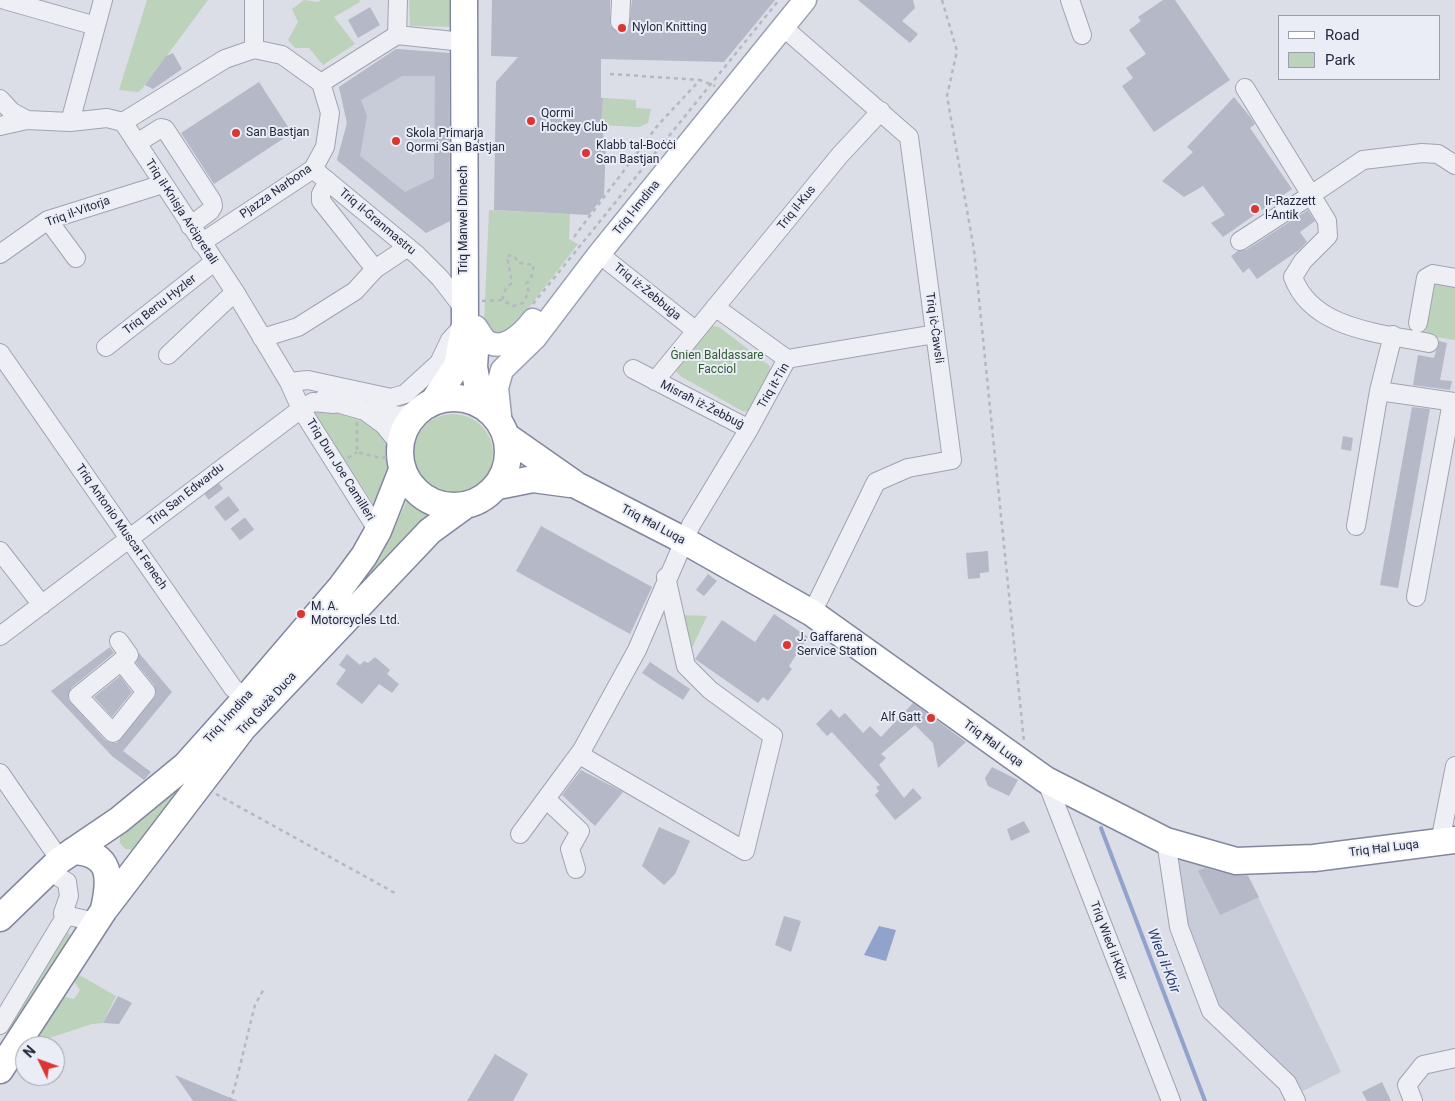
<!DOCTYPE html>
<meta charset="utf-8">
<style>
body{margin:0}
#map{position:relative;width:1455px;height:1101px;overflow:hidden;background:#dbdde7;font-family:Roboto,sans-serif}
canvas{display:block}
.legend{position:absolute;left:1278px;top:15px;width:162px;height:65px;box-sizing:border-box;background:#eaedf5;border:1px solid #9b9fac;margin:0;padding:6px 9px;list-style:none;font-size:15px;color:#24293e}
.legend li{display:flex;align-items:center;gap:10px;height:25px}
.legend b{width:25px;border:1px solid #9b9fac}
.north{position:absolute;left:15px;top:1036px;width:50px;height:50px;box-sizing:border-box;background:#eaedf5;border:1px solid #9b9fac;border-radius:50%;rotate:312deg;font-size:14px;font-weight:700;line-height:20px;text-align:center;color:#24293e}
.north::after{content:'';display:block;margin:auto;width:18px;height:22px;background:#da3632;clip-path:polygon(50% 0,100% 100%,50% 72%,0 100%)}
</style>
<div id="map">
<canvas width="1455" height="1101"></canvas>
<ul class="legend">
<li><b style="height:6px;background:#fff"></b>Road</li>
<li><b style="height:14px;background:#bdd2bb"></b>Park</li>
</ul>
<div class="north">N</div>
</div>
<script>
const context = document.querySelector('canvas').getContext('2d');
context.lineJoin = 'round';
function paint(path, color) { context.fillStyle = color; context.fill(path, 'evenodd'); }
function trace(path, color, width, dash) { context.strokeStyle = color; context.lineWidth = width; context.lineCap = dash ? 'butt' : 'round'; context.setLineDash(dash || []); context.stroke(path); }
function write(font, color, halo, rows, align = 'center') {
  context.font = font + ' Roboto,sans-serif'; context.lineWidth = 4; context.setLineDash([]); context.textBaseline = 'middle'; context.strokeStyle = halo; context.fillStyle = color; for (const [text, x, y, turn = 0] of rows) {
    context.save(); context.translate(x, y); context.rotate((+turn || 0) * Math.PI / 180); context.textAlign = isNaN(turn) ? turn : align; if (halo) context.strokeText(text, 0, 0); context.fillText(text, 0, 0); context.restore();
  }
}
const built = new Path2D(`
 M396,49L450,53V221L426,233L337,160L347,123L339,87Z
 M1176,857L1247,873L1341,1072L1303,1091L1287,1069L1261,1051L1222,1010L1204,976L1185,927Z`);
const green = new Path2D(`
 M147,0H208L142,89L138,92L119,90Z
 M304,0L318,2L321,0H359L360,2L334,17L355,44L323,65L309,48H295L288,40L298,22L292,9Z
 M409,0H458V27L410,26Z
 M603,98L636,100V108L651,109L648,123L639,127L601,125Z
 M489,210L570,214L569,239L578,244L511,331L498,337L484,324Z
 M1431,282H1455V340L1422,335Z
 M713,326L719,327L770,366L772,375L751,409L744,412L682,377L674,370L707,328Z
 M310,408L368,418L390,442L392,470L377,509Z
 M413 454a40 40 0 1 1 80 0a40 40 0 1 1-80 0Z
 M408,498L422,509L436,514L374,576L367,568L396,525Z
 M683,615L707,616L692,648Z
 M241,711L134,850L125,849L120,843V829Z
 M68,932L72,938L0,1050V1045L64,934Z
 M76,973L116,996L103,1023L92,1024L31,1044L61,996L74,999L80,990L72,978Z`);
const water = new Path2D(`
 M879,926L896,930L886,961L864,955Z`);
const stream = new Path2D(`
 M1101,828L1205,1101`);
const building = new Path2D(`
 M492,0H610V26L620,33L629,27L632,0H775L724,62L601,59V98H603L601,128L606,144L604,195L589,215L494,210L496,82L518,57L491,56Z
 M858,0H913L915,8L902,21L918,34L910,43Z
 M1163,0H1175L1230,80L1154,132L1122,86L1133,78L1126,68L1146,54L1129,30L1141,21L1138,17Z
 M370,7L380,25L358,38L348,20Z
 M396,49L449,53L450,221L426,233L337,160L347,123L339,87ZM402,76H435L434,178L405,192L360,156L367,116L361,100Z
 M173,53L182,69L153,89L145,85L166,56Z
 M259,82L292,133L214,184L181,133Z
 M1234,97L1251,118L1255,124L1250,128L1292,189L1223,237L1211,223L1225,215L1203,186L1184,197L1162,181L1193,152L1187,147Z
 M1308,210L1315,221L1300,232L1307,242L1299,250L1257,279L1249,268L1243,273L1231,256L1238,251L1246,250Z
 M1439,341L1447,343L1440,380L1452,381L1450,390L1413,385L1418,355L1434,358Z
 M1412,407L1430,409L1398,588L1380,585Z
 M1343,436L1353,438L1351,451L1341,449Z
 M541,526L652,587L630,634L516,571Z
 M988,551L989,572L980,573V578L968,579L966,553Z
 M708,574L717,581L704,596L696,590Z
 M774,614L808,637L789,666L792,669L768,701L763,697L758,703L695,659L722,620L755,642Z
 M110,647L114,653L71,688L68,699L105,740L111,743H117L156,695L154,685L136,663L139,653L172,692L123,751L151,772L144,780L112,756L51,691Z
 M347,654L360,665L364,661L368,663L375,657L390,670L387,674L399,684L392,693L379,684L362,704L336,684L346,670L339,665Z
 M650,662L690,689L683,700L642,673Z
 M120,676L132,692L112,717L94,697Z
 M913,703L966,742L938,768L933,743L915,725L881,754L886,758L879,765L904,798L913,788L922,798L895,820L875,795L879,791L876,787L880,785L832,732L827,736L816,724L831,709L839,718L845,713L863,733L870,726L881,737Z
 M992,767L1018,780L1009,796L988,786L985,778Z
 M581,770L623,792L595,826L562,795Z
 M1024,821L1030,832L1011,841L1007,829Z
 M659,827L690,841L675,874L664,885L642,866Z
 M1205,868L1232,875L1248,876L1259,897L1220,915L1198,871Z
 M784,916L801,921L791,952L775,945Z
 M118,996L132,1003L119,1024L103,1023Z
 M495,1054L528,1074L513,1101H467Z
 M175,1075L238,1101H193Z
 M1382,1082L1391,1101H1367L1362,1092Z`);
const minorTunnel = new Path2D(`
 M205,480L247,535`);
const path = new Path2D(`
 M942,0L957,51L947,96L974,250L1024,742
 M718,55C733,41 729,19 729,0
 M610,74L700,80
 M574,237L658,125L700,80L715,86
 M482,301L502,300L513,306L523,303L529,292L526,284L531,278L534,265L519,263L513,255L507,256L512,283L506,288L502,300
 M533,304L779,0
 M719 367a8 8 0 1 1 16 0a8 8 0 1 1-16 0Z
 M357,422V452L376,457L388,458
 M348,458L357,452
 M216,794L395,893
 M229,1101L234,1090L255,1005L265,987`);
const minor = new Path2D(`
 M5,0L96,26
 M1070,0L1082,35
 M620,22L621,0
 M783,27L909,137L952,460L908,468L876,482L812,613
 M397,35L398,0
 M254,49V0
 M321,83L397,35L463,42
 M1245,88L1311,195L1363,160L1422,153L1438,154L1455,165
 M0,99L12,112L27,120
 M70,122L103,0
 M123,122L225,59L254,49L282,55L321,83L330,113L325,147L313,169L201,243
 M0,126L27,120L70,122L107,118L123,122L235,292L289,382L301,409L378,531
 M137,143L161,128L165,129L212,201L213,206L210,211L190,226
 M313,169L417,255L440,278L464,309
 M328,181L321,194V201L375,269
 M48,220L76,258
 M1240,241L1311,195L1327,221L1328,236L1303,261L1293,277C1312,330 1382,333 1429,343
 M0,254L48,220L163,184
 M599,254L695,330
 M715,307L787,359
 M1418,323L1426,278L1433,274L1455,278
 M262,338L298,327L355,291L375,269L408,247
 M106,347L214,262
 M0,353L233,688L246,698
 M168,355L235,292
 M633,369L749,429
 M655,381L840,155L881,111
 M289,382L308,380L391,398L405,394L439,363L450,340L462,327
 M1379,391L1455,402
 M323,399L365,411L401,416L421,409
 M365,411L384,425L400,445
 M1356,526L1379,391L1393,335
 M0,551L42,605
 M666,577L686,666L710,690L773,736L745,851L585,758L582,750L637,650L691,525L749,429L787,359L935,334
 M1416,597L1452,402
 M0,636L301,409L313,402L334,404
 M119,641L129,655L78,696L113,733L146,692L121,661
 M0,773L60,860
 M1046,780L1171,1101
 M546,799L580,831L570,849L576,869
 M520,834L582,750
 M1166,841L1179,927L1211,1011L1287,1083L1296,1101
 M1440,842L1455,766
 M49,871L67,882L69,896L63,913L64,919
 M0,1025L64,919L69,916L96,922
 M1413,1101L1407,1085L1423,1065L1455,1058`);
const major = new Path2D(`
 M476,327C479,331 482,337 485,340C502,354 523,333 533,320
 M501,425L497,388L502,370L535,338L599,254L805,0`);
const highway = new Path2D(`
 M476,336L474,367L481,405
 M400 452a54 54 0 1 1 108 0a54 54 0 1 1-108 0Z
 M433,402L457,366L465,324L464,0
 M506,436L576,485L683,540L812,613L1046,780L1166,841L1236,861L1314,858L1455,840
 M498,486L533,479L570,484
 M73,851C112,853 111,878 104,909
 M0,918L60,860L119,820L186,765L246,698L341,587L364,556L378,531L402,470
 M0,1070L104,910L243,728L430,531L463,507`);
const markers = [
 [622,28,5,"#da3632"],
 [531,121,5,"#da3632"],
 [236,133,5,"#da3632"],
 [396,141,5,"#da3632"],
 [586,153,5,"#da3632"],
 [1255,209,5,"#da3632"],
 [301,614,5,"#da3632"],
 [787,645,5,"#da3632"],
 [931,718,5,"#da3632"]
];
const poiNames = [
 ["Nylon Knitting",632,28],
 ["Qormi",541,114],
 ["Hockey Club",541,128],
 ["San Bastjan",246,133],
 ["Skola Primarja",406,134],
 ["Qormi San Bastjan",406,148],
 ["Klabb tal-Boċċi",596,146],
 ["San Bastjan",596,160],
 ["Ir-Razzett",1265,202],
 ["l-Antik",1265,216],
 ["M. A.",311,607],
 ["Motorcycles Ltd.",311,621],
 ["J. Gaffarena",797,638],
 ["Service Station",797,652],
 ["Alf Gatt",921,718,"right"]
];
const streetNames = [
 ["Pjazza Narbona",276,192,-35],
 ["Triq l-Imdina",637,208,-51],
 ["Triq il-Kus",797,208,-51],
 ["Triq il-Vitorja",78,212,-20],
 ["Triq il-Knisja Arċipretali",181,212,57],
 ["Triq Manwel Dimech",464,220,-90],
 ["Triq il-Granmastru",377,222,40],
 ["Triq iż-Żebbuġa",647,292,39],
 ["Triq Bertu Hyzler",160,305,-38],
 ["Triq iċ-Ċawsli",934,328,82],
 ["Triq it-Tin",774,386,-60],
 ["Misraħ iż-Żebbuġ",702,405,27],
 ["Triq Dun Joe Camilleri",340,470,58],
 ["Triq San Edwardu",186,495,-38],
 ["Triq Ħal Luqa",653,525,28],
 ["Triq Antonio Muscat Fenech",121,527,55],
 ["Triq Ġużè Duca",267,704,-47],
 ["Triq l-Imdina",229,717,-48],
 ["Triq Ħal Luqa",993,744,36],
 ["Triq Ħal Luqa",1384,849,-7],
 ["Triq Wied il-Kbir",1108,941,69]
];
const parkNames = [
 ["Ġnien Baldassare",717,356],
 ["Facciol",717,370]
];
const waterNames = [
 ["Wied il-Kbir",1163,961,69]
];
paint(built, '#c8ccd9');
paint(green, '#bdd2bb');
paint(water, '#92a3cb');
trace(stream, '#92a3cb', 4);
paint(building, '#b5b8c7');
trace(minorTunnel, '#b6b9c5', 18, [18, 9]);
trace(minor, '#a0a3b1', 20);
trace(major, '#999fb4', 25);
trace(highway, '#81879f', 29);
trace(path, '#b5b8c2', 2.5, [4, 4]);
trace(minor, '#eeeff5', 18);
trace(major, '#fff', 22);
trace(highway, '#fff', 26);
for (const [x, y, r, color] of markers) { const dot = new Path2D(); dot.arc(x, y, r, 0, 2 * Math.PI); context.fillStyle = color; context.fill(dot); trace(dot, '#eaedf5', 2); }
write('12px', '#24293e', '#eaedf5', poiNames, 'left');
write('12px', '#24293e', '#eaedf5', streetNames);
write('12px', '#305b30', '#eaedf5', parkNames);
write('italic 14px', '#2a3f75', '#eaedf5', waterNames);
</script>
